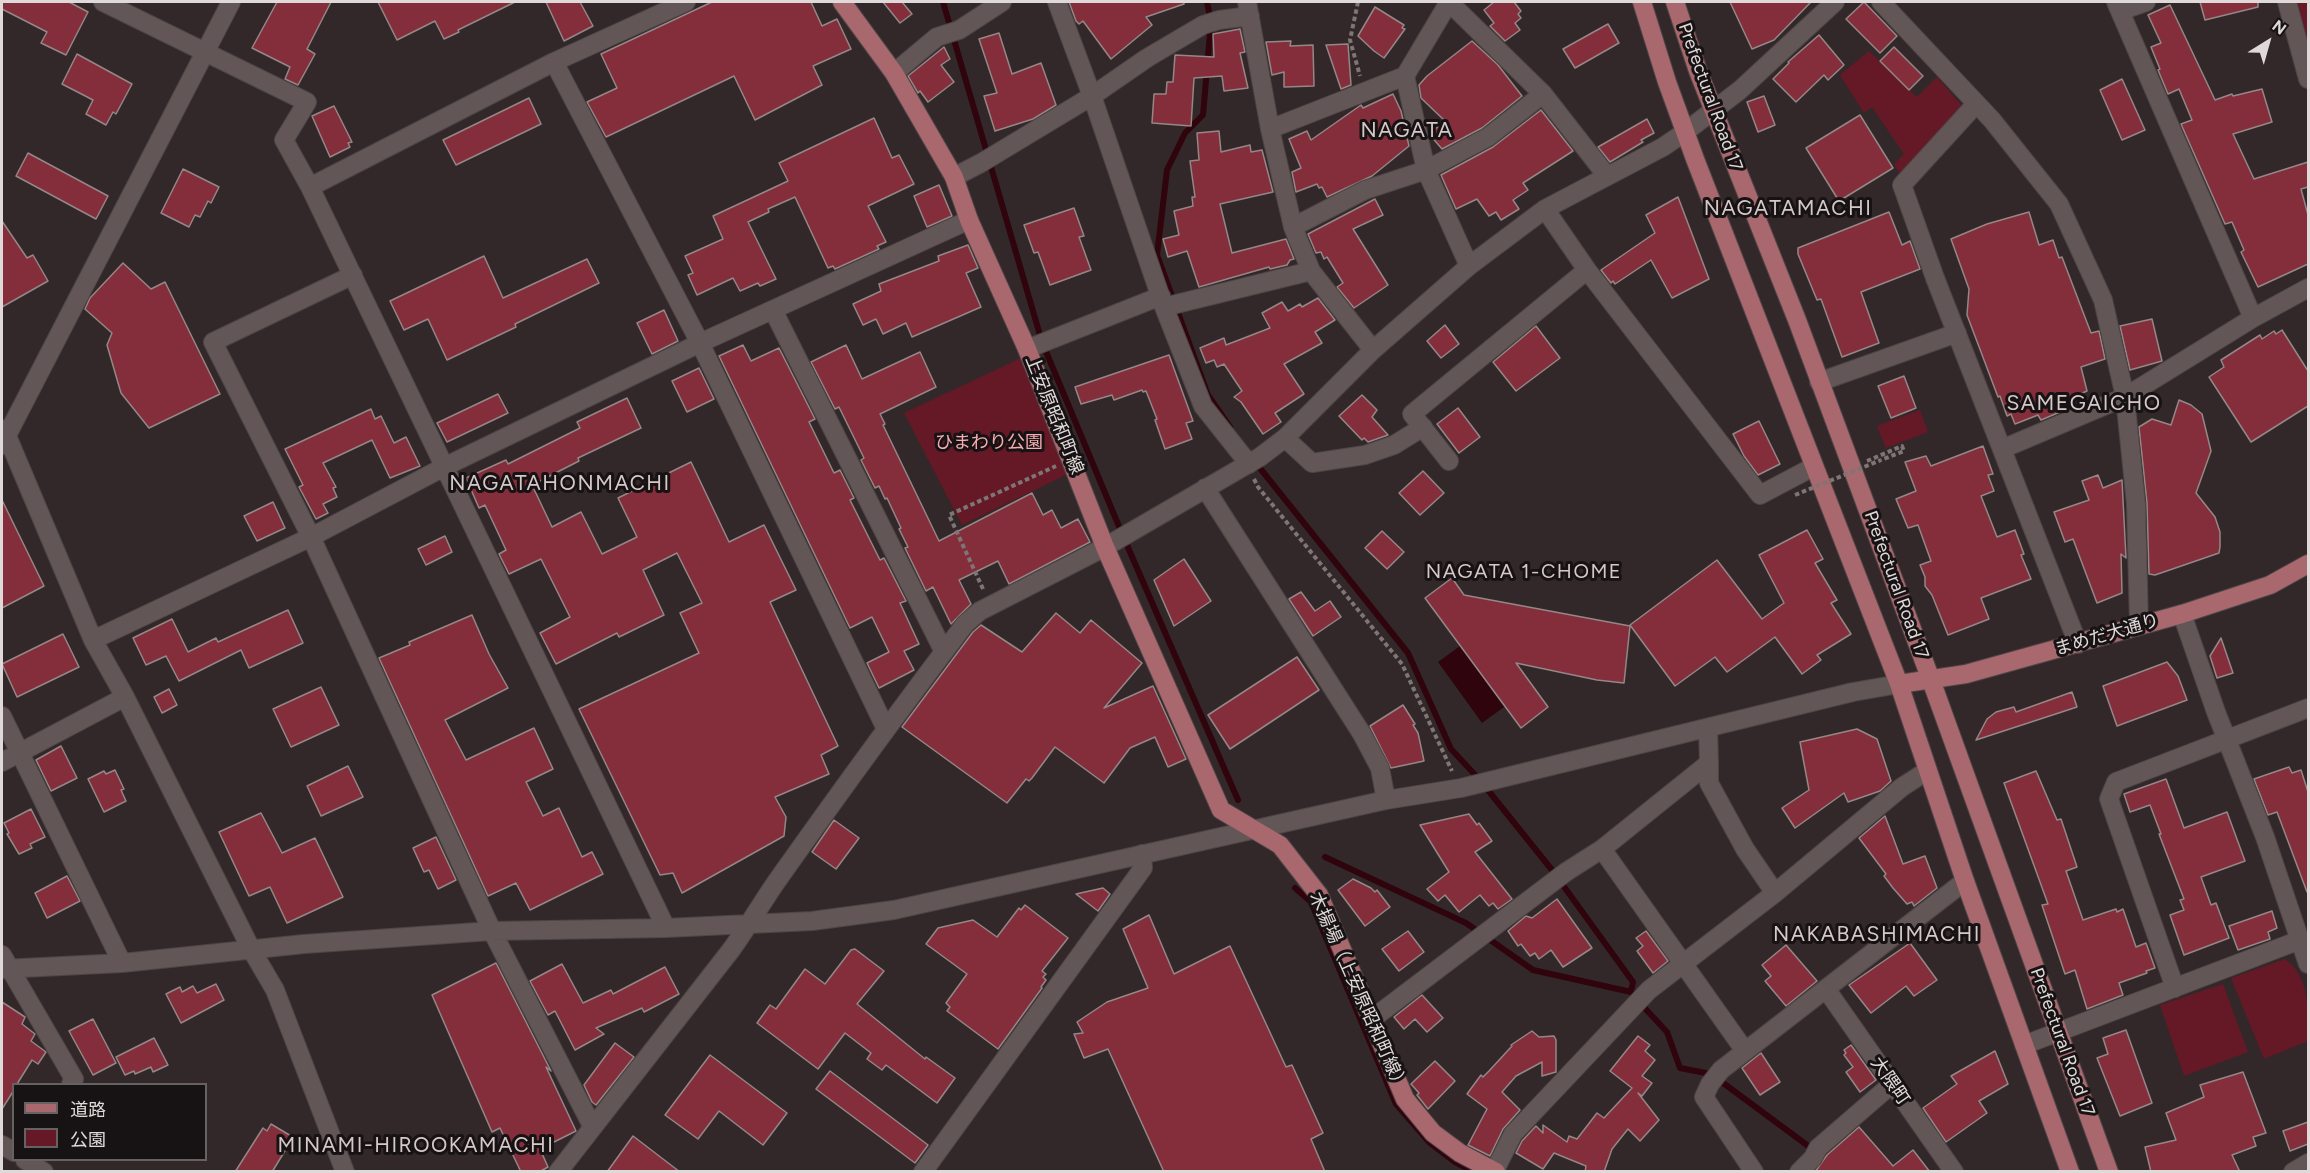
<!DOCTYPE html>
<meta charset="utf-8">
<style>
body{margin:0}
#map{position:relative;width:2310px;height:1173px;overflow:hidden;background:#332829;font-family:Figtree,"Noto Sans JP",sans-serif}
canvas{display:block}
.frame{position:absolute;inset:0;border:3px solid #e0d9d9;pointer-events:none}
.legend{position:absolute;left:12px;top:1083px;width:195px;height:78px;box-sizing:border-box;background:#171213;border:2px solid #676262;margin:0;padding:8px 10px;list-style:none;font-size:18px;color:#e0d9d9}
.legend li{display:flex;align-items:center;gap:12px;height:30px}
.legend b{width:30px;border:2px solid #676262}
.north{position:absolute;left:2238px;top:12px;width:60px;height:60px;-webkit-text-stroke:4px #171213;paint-order:stroke;rotate:37deg;font-size:16px;font-weight:700;line-height:24px;text-align:center;color:#e0d9d9}
.north::after{content:'';display:block;margin:auto;width:21px;height:27px;background:#e0d9d9;clip-path:polygon(50% 0,100% 100%,50% 72%,0 100%)}
</style>
<div id="map">
<canvas width="2310" height="1173"></canvas>
<div class="frame"></div>
<ul class="legend">
<li><b style="height:8px;background:#a9676e"></b>道路</li>
<li><b style="height:16px;background:#651826"></b>公園</li>
</ul>
<div class="north">N</div>
</div>
<script>
const context = document.querySelector('canvas').getContext('2d');
context.lineJoin = 'round';
function paint(path, color) { context.fillStyle = color; context.fill(path, 'evenodd'); }
function trace(path, color, width, dash) { context.strokeStyle = color; context.lineWidth = width; context.lineCap = dash ? 'butt' : 'round'; context.setLineDash(dash || []); context.stroke(path); }
function write(font, color, halo, rows, align = 'center') {
  context.font = font + ' Figtree,"Noto Sans JP",sans-serif'; context.lineWidth = 6; context.setLineDash([]); context.textBaseline = 'middle'; context.strokeStyle = halo; context.fillStyle = color; for (const [text, x, y, turn = 0] of rows) {
    context.save(); context.translate(x, y); context.rotate((+turn || 0) * Math.PI / 180); context.textAlign = isNaN(turn) ? turn : align; if (halo) context.strokeText(text, 0, 0); context.fillText(text, 0, 0); context.restore();
  }
}
const green = new Path2D(`
 M2297,2H2308V45Z
 M1869,51L1917,97L1937,77L1962,106L1900,174L1894,164L1904,154L1872,107L1864,113L1840,75Z
 M1021,358L1068,474L962,525L904,413Z
 M1920,410L1928,432L1886,448L1877,426Z
 M2285,959C2310,976 2309,1013 2308,1041L2264,1059L2231,978Z
 M2223,984L2248,1052L2184,1076L2160,1005Z`);
const water = new Path2D(`
 M1460,646L1504,707L1482,723L1438,662Z`);
const stream = new Path2D(`
 M943,2L1042,342L1123,536L1238,800
 M1207,2L1211,22L1203,115L1185,133L1167,170L1157,255L1208,395L1230,427
 M1255,462L1408,653L1451,749L1479,779L1552,870L1633,982L1631,992
 M1325,857L1466,923L1533,970L1631,992L1634,995
 M1295,888L1311,902L1396,1104L1429,1142L1455,1162L1474,1172
 M1640,1003L1667,1032L1680,1068L1711,1074L1815,1151`);
const building = new Path2D(`
 M2,2H69L88,12L66,55L41,43L47,32L2,9Z
 M277,2H331L307,49L315,54L298,85L285,79L290,67L252,48Z
 M378,2H515L458,30L459,32L444,39L435,21L397,40Z
 M546,2H580L593,26L564,41Z
 M712,2H811L822,26L837,19L851,49L813,66L822,85L755,120L734,76L606,137L587,102L617,88L601,54Z
 M883,2H902L912,14L900,23Z
 M1069,2H1184V4L1146,17L1152,25L1111,59L1083,21L1079,24L1076,21Z
 M1494,2H1514L1521,11L1518,14L1521,18L1515,23L1520,30L1505,41L1490,26L1494,23L1484,10Z
 M1730,2H1811L1774,40L1752,49Z
 M1864,2L1897,36L1880,53L1846,19Z
 M2200,2H2258V7L2205,20Z
 M2170,5L2215,100L2232,94L2233,96L2262,89L2272,122L2233,134L2254,179L2308,162V187L2301,189L2308,215V264L2258,287L2241,252L2244,250L2232,222L2225,224L2181,124L2192,120L2179,89L2168,94L2158,70L2160,69L2151,47L2161,43L2148,15Z
 M1375,7L1404,25L1402,28L1405,29L1384,58L1374,51L1358,36Z
 M1608,24L1619,43L1575,68L1563,49Z
 M1240,29L1245,52L1240,53L1248,88L1224,91L1222,76L1194,78L1191,126L1152,123L1154,94H1166L1167,82H1173L1175,55L1214,57L1213,34Z
 M999,33L1012,74L1041,63L1056,105L1033,119L995,131L984,96L997,93L979,39Z
 M1819,35L1844,65L1828,80L1824,75L1796,102L1773,79L1789,63L1788,62Z
 M1291,41L1290,46L1313,45L1314,86L1284,87V72L1272,75L1266,42Z
 M1472,41L1498,65L1522,96L1482,128L1442,149L1430,135L1444,120L1421,98L1419,85L1427,76Z
 M1348,44L1351,85L1341,89L1326,45Z
 M944,47L950,59L941,65L954,82L928,102L920,91L918,93L908,76Z
 M1894,47L1923,76L1909,90L1880,61Z
 M77,54L132,84L116,114L113,112L106,125L86,114L93,100L62,84Z
 M2122,79L2145,130L2122,140L2100,90Z
 M1393,94L1401,111L1409,146L1372,176L1327,197L1322,187L1319,188L1317,184L1296,192L1292,172L1301,168L1289,139L1307,131L1311,140L1361,105L1363,108Z
 M1764,96L1775,125L1758,132L1747,102Z
 M529,98L541,124L456,165L443,140Z
 M334,106L352,142L348,143L350,147L330,157L312,116Z
 M1541,110L1573,151L1523,183L1528,190L1513,200L1519,209L1501,220L1496,212L1489,216L1477,199L1456,209L1441,175L1493,147Z
 M1860,115L1893,168L1839,201L1806,148Z
 M874,118L892,158L899,155L914,184L868,206L886,242L877,246L879,249L835,269L833,266L828,268L795,197L768,209L769,212L748,222L776,279L760,286L758,283L740,291L733,278L697,295L688,275L693,273L685,256L723,239L713,216L788,181L779,163Z
 M1647,119L1654,133L1641,140L1643,142L1610,162L1598,147Z
 M1219,131L1221,152L1250,145L1251,152L1262,150L1273,192L1220,204L1232,253L1286,239L1294,259L1290,260L1287,265L1270,269L1269,267L1199,287L1187,251L1168,257L1163,239L1179,235L1174,211L1193,206L1192,197H1195L1190,161L1199,160L1197,133Z
 M28,153L108,196L96,219L16,176Z
 M183,169L219,187L211,203L208,201L200,217L195,215L189,227L161,213Z
 M939,185L952,216L927,227L914,196Z
 M1678,197L1709,279L1672,298L1651,260L1615,284L1613,281L1611,283L1601,270L1655,233L1646,215Z
 M1375,199L1383,215L1353,229L1388,285L1354,308L1337,287L1343,283L1327,257L1324,259L1321,252L1316,253L1308,234Z
 M1074,208L1084,236L1079,237L1091,270L1050,285L1038,252L1034,253L1024,225Z
 M1889,212L1902,245L1910,241L1920,269L1861,292L1879,343L1842,357L1821,299L1817,300L1798,254V248Z
 M2029,212L2039,245L2053,240L2059,258L2062,257L2091,333L2099,331L2105,359L2081,367L2087,391L2057,404L2060,412L2041,420L2038,415L2015,424L2011,414L2007,416L2000,396L1998,397L1967,315L1969,289L1951,239L1987,224Z
 M2,221L27,258L33,255L48,281L2,307Z
 M968,245L978,268L966,273L981,307L912,337L906,323L883,334L876,319L863,325L853,304L881,291L879,284L939,261L938,256Z
 M484,256L503,298L587,259L599,283L515,324L516,327L447,360L428,319L404,330L390,301Z
 M123,263L151,289L165,282L220,394L149,428L121,393L107,345L112,333L85,309L90,298Z
 M1318,298L1335,320L1315,332L1322,343L1284,364L1304,394L1275,413L1281,422L1263,434L1241,402L1234,397L1242,391L1224,364L1217,367L1214,360L1206,363L1200,348L1224,338L1226,345L1270,328L1262,313L1282,302L1288,311L1300,304L1302,307Z
 M664,310L678,341L652,354L637,323Z
 M2152,319L2162,361L2130,370L2120,326Z
 M1445,325L1459,344L1441,358L1427,341Z
 M1536,326L1560,358L1516,391L1493,362Z
 M2282,330L2308,371V406L2251,442L2209,377L2224,367L2221,360L2260,335L2262,339L2274,331L2276,334Z
 M743,345L751,361L779,348L815,419L809,422L834,473L840,470L854,498L850,500L880,560L884,558L906,601L900,603L919,644L904,651L914,670L879,688L867,663L889,652L872,617L850,628L720,358L719,356Z
 M846,345L862,379L920,352L936,387L880,414L885,424L883,425L939,541L1032,493L1043,515L1052,510L1061,528L1078,519L1090,542L1009,584L998,561L959,580L971,604L951,624L933,587L926,591L905,548L908,547L899,529L901,528L887,498L885,499L879,486L875,488L861,460L864,458L839,407L835,409L811,362Z
 M1169,355L1193,421L1186,423L1192,439L1165,449L1155,420L1157,419L1146,391L1143,392L1142,390L1114,400L1112,395L1081,404L1075,387Z
 M699,368L714,399L687,412L672,381Z
 M1904,376L1916,408L1891,418L1878,386Z
 M498,394L508,413L447,442L437,423Z
 M1362,395L1377,410L1372,417L1388,435L1368,442L1364,438L1362,440L1339,416Z
 M627,398L641,428L578,458L579,461L532,485L552,527L581,512L602,554L637,537L618,498L691,462L729,542L764,525L796,590L770,602L838,746L821,755L829,774L775,797L786,817L784,836L682,893L673,873L660,875L579,709L699,653L680,613L702,603L677,553L643,570L664,615L619,637L617,633L556,664L540,633L570,617L541,559L509,574L499,554L506,550L485,505L479,508L466,478L506,460L508,464L580,428L577,422Z
 M2179,400L2191,405L2202,414L2211,451L2196,493L2215,517L2220,532V547L2219,553L2155,575L2149,574L2147,503L2139,427L2152,419L2171,425Z
 M1458,408L1480,437L1459,453L1437,424Z
 M371,409L375,419L381,416L394,443L406,437L420,466L390,478L372,440L323,463L336,487L333,488L337,497L323,504L328,513L316,519L299,487L303,485L285,449Z
 M1759,421L1780,464L1758,475L1744,456L1733,434Z
 M1983,446L1993,474L1988,475L1994,491L1981,496L1997,537L2015,530L2024,554L2021,555L2031,579L1981,598L1989,619L1948,635L1932,595L1925,586V577L1920,565L1931,561L1918,525L1908,528L1896,499L1916,491L1905,462L1926,456L1931,466Z
 M1423,471L1444,493L1420,515L1399,493Z
 M2098,475L2103,488L2122,480L2126,558L2121,554L2122,593L2097,603L2073,539L2065,542L2054,512L2089,500L2082,481Z
 M2,500L44,586L2,608Z
 M273,502L285,528L257,541L244,516Z
 M1807,530L1823,559L1815,563L1837,600L1831,603L1851,634L1817,655L1821,660L1802,674L1775,637L1727,672L1715,657L1675,686L1630,625L1717,560L1762,619L1784,603L1759,555Z
 M1382,531L1404,552L1387,569L1365,548Z
 M445,536L452,552L426,565L418,549Z
 M1184,559L1211,601L1174,626L1154,580Z
 M1452,578L1464,595L1630,626L1624,683L1597,680L1516,663L1548,707L1521,728L1425,598Z
 M1301,592L1315,611L1330,601L1341,617L1313,636L1289,599Z
 M288,610L303,643L249,668L241,650L179,681L166,656L146,665L133,638L172,619L188,652L216,638L218,642Z
 M1056,613L1080,633L1091,620L1142,663L1104,708L1153,686L1186,759L1168,767L1155,737L1130,748L1104,783L1055,747L1032,778L1029,781L1026,779L1007,803L902,727L973,632L981,625L1022,652Z
 M472,615L489,654L508,688L445,720L466,760L534,728L553,769L526,782L543,816L559,808L582,857L592,852L603,874L530,910L516,883L488,896L379,658L410,645L409,642Z
 M63,634L79,667L17,697L2,664Z
 M2221,638L2233,673L2217,678L2210,656Z
 M1297,657L1319,690L1230,749L1208,715Z
 M2167,662L2178,676L2187,700L2117,726L2103,686Z
 M321,687L339,725L291,747L273,709Z
 M169,689L177,705L162,713L154,697Z
 M2072,692L2077,707L1976,740L1987,719L1996,712L2014,707L2016,712Z
 M1403,705L1415,724L1413,725L1418,733L1424,761L1391,768L1370,726Z
 M1857,729L1877,739L1891,781L1880,791L1848,802L1844,793L1795,828L1782,808L1809,790L1800,742Z
 M61,746L77,778L51,791L36,760Z
 M348,766L363,797L321,816L307,786Z
 M2289,767L2292,773L2301,770L2308,792V892H2307L2277,812L2268,815L2254,779Z
 M115,770L124,789L121,790L126,801L104,812L88,779L104,771L106,774Z
 M2036,771L2057,820L2061,819L2077,867L2066,871L2083,920L2116,909L2117,912L2123,909L2136,947L2146,943L2155,968L2146,971L2147,973L2119,983L2123,995L2087,1009L2075,970L2065,974L2042,905L2048,904L2004,783Z
 M2166,779L2184,828L2227,812L2245,861L2201,877L2211,905L2216,903L2229,938L2184,955L2170,915L2184,910L2180,900L2184,899L2159,834H2161L2150,805L2130,812L2124,794Z
 M31,809L45,837L30,844L32,848L19,854L7,834L9,833L4,823Z
 M261,813L282,853L315,838L343,897L287,923L270,887L249,896L219,832Z
 M1469,814L1477,825L1479,823L1492,841L1475,852L1512,899L1498,909L1493,903L1489,906L1480,895L1459,912L1445,895L1438,901L1427,889L1449,872L1420,825Z
 M1885,816L1903,864L1925,856L1937,888L1914,906L1912,902L1907,904L1893,888L1884,876L1886,874L1859,838Z
 M834,820L859,838L836,869L812,852Z
 M436,837L456,880L438,889L429,870L424,872L413,848Z
 M67,876L80,901L47,918L35,893Z
 M1353,879L1371,888L1375,892L1377,890L1390,907L1365,926L1338,890Z
 M1103,888L1110,894L1098,911L1076,894Z
 M1557,899L1592,948L1563,967L1551,950L1539,959L1535,953L1530,956L1521,944L1518,946L1508,931L1526,916L1532,918Z
 M1025,905L1068,938L1042,971L1046,974L1043,977L1046,980L1041,987L1042,988L998,1049L947,1011L950,1007L946,1003L967,974L926,944L938,928L973,920L997,937L1019,908L1021,910Z
 M2272,911L2277,928L2268,932L2270,939L2238,950L2229,926Z
 M1149,915L1174,974L1230,946L1286,1067L1292,1065L1323,1133L1311,1139L1325,1172H1164L1108,1049L1084,1058L1074,1034L1083,1033L1077,1022L1107,1002L1148,988L1123,929Z
 M1408,931L1424,952L1399,971L1382,949Z
 M1646,931L1668,961L1653,973L1637,951L1643,946L1636,938Z
 M1910,943L1937,980L1914,996L1906,986L1871,1013L1849,985Z
 M1786,945L1817,981L1786,1006L1765,981L1771,976L1762,965Z
 M855,949L884,971L857,1004L925,1059L926,1057L955,1078L937,1103L886,1065L882,1070L867,1059L871,1053L845,1033L818,1069L757,1023L770,1005L776,1009L805,969L825,984L851,950Z
 M496,963L551,1071L546,1067L576,1131L540,1149L548,1167L539,1172H521L500,1128L492,1132L432,995Z
 M562,964L583,1003L611,990L613,994L665,967L679,994L644,1012L642,1008L596,1028L604,1034L575,1050L555,1011L548,1015L530,981Z
 M216,984L224,1000L181,1023L166,994L180,987L182,992L193,986L197,993Z
 M1422,995L1443,1018L1427,1032L1415,1019L1404,1029L1394,1017Z
 M2,1002L25,1017L22,1024L35,1034L31,1041L46,1052L38,1064L32,1060L17,1084H14V1090L2,1109Z
 M93,1019L116,1063L93,1075L69,1031Z
 M2126,1030L2152,1103L2120,1116L2097,1058L2108,1054L2103,1038Z
 M1532,1031L1539,1037L1554,1036L1556,1040V1072L1542,1076V1062L1516,1076L1502,1092L1520,1110L1503,1129L1490,1156L1468,1145L1487,1109L1467,1094L1481,1075L1483,1077L1489,1071L1512,1046L1511,1045Z
 M1638,1036L1650,1045L1645,1051L1655,1060L1642,1076L1652,1083L1642,1096L1638,1093L1659,1120L1640,1141L1628,1129L1612,1149L1604,1172H1585L1586,1166L1554,1153L1543,1169L1516,1153L1522,1141L1536,1126L1543,1133V1125L1567,1142L1569,1136L1577,1139L1597,1113L1604,1118L1632,1088L1610,1071Z
 M154,1038L168,1065L153,1072L151,1067L135,1074L134,1071L125,1075L116,1057Z
 M615,1043L634,1057L596,1105L592,1102L584,1085Z
 M1851,1045L1876,1080L1860,1092L1846,1072L1853,1067L1844,1055L1846,1053L1844,1050Z
 M1995,1051L2008,1084L1979,1101L1987,1113L1946,1142L1923,1108L1957,1084L1951,1076Z
 M1761,1053L1780,1082L1760,1095L1742,1068Z
 M710,1055L787,1113L763,1145L719,1111L698,1139L665,1115Z
 M1435,1061L1455,1081L1428,1109L1417,1095L1419,1093L1411,1084Z
 M830,1071L928,1145L915,1163L816,1089Z
 M2243,1072L2266,1133L2253,1137L2256,1146L2232,1155L2240,1172H2151L2145,1147L2176,1140L2166,1113L2204,1097L2200,1085Z
 M2308,1122V1144L2290,1151L2283,1131Z
 M271,1124L291,1136L289,1139L291,1141L272,1172H235L263,1128L267,1131Z
 M1859,1127L1893,1166L1913,1150L1930,1172H1815L1827,1155Z
 M633,1136L680,1172H607Z`);
const path = new Path2D(`
 M1358,2L1350,40L1360,76
 M1867,461L1902,446L1904,451L1881,460
 M1254,479L1258,487L1402,664L1452,771
 M983,589L949,515L1056,466`);
const minor = new Path2D(`
 M103,2L307,102L284,140L310,187L666,928
 M1057,2L1092,96L1164,307L1203,406L1249,464
 M1247,2L1270,129L1293,227L1311,271L1373,350
 M1449,2L1543,94L1607,176
 M1881,2L1992,120L2059,204L2103,300L2125,397L2136,504L2139,625
 M2116,2L2253,318
 M2287,2L2308,79
 M2120,11L2146,2
 M554,62L700,343L886,729
 M894,73L937,37L959,30L1002,2
 M1405,76L1426,170L1469,266
 M1976,104L1902,185L1935,278L2078,644
 M1270,129L1405,76L1449,2
 M954,177L981,163L1092,96L1147,58L1203,25L1219,20L1250,16
 M310,187L554,62L686,2
 M1545,209L1587,270L1760,495L1813,467
 M1293,227L1365,190L1426,170L1488,137L1543,94
 M353,275L213,342L311,537L492,931L592,1126
 M1164,307L1311,271
 M773,310L944,652
 M1027,349L1161,296
 M1819,382L1957,333
 M2,429L7,436L93,640L125,697L251,949L275,990L345,1172
 M1285,438L1312,463L1365,455L1394,445L1423,427
 M2,445L231,2
 M2002,449L2125,397L2253,318L2308,288
 M1449,461L1412,414L1587,270
 M1205,488L1362,734L1380,768L1386,800
 M2182,614L2216,712L2265,837L2308,964
 M93,640L311,537L446,466L700,343L969,220
 M2,716L122,963
 M2,762L125,697
 M1709,763V783L1745,849L1775,893
 M1602,849L1745,1051
 M2,955L74,1079L71,1084
 M2,969L122,963L304,944L492,931L666,928L812,921L894,910L1386,800L1461,788L1853,692L1899,684
 M2175,988L2109,799L2116,782L2308,708
 M1826,989L1954,1172
 M1372,1019L1566,872L1602,849L1709,763L1708,728
 M2024,1045L2300,940
 M2,1145L14,1152
 M25,1160L44,1172
 M558,1172L731,950C748,927 762,902 779,878C840,792 901,708 965,624L980,611L1105,547L1260,457L1285,438L1373,350L1469,266L1545,209L1663,147L1685,132L1740,90L1835,2
 M923,1172L1143,868L1142,854
 M1494,1172L1513,1134L1649,990L1775,893L1902,787L1927,771
 M1754,1172L1704,1097L1710,1084L1721,1070L1965,881
 M1799,1172L1813,1158L1818,1148L1892,1084
 M2293,1172L2308,1163`);
const major = new Path2D(`
 M842,2L894,73L954,177L969,220L1027,349L1105,547L1221,810L1280,845L1319,895L1405,1099L1433,1133L1460,1153L1496,1172
 M1642,2L1667,82L1695,159L1899,684L1965,881L2070,1172
 M1675,2L1698,71L1797,320L1931,680L2109,1172
 M1899,684L1966,674L2182,614L2270,585L2308,564`);
const pathBridge = new Path2D(`
 M1795,495L1881,460`);
const streetNames = [
 ["Prefectural Road 17",1710,97,70],
 ["上安原昭和町線",1054,415,68],
 ["Prefectural Road 17",1896,585,70],
 ["まめだ大通り",2107,635,-16],
 ["木揚場（上安原昭和町線）",1358,992,66],
 ["Prefectural Road 17",2062,1042,70],
 ["大隈町",1890,1081,55]
];
const parkNames = [
 ["ひまわり公園",989,443]
];
const neighbourhoodNames = [
 ["NAGATA 1-CHOME",1524,572]
];
const quarterNames = [
 ["NAGATA",1407,131],
 ["NAGATAMACHI",1788,209],
 ["SAMEGAICHO",2084,404],
 ["NAGATAHONMACHI",560,484],
 ["NAKABASHIMACHI",1877,935],
 ["MINAMI-HIROOKAMACHI",416,1146]
];
paint(green, '#651826');
paint(water, '#2f040c');
trace(stream, '#2f040c', 6);
paint(building, '#842d3b');
trace(building, '#948787', 1.5);
trace(minor, '#4d4546', 20);
trace(major, '#4d4546', 20);
trace(path, '#7e7575', 4, [4.5, 3]);
trace(minor, '#625656', 18);
trace(major, '#a9676e', 18);
trace(pathBridge, '#7e7575', 4, [4.5, 3]);
write('18px', '#e0d9d9', '#171213', streetNames);
write('18px', '#f7acb1', '#171213', parkNames);
context.letterSpacing = '1.5px';
write('20px', '#d6c8c9', '#171213', neighbourhoodNames);
context.letterSpacing = '0px';
context.letterSpacing = '1.5px';
write('21px', '#d6c8c9', '#171213', quarterNames);
context.letterSpacing = '0px';
</script>
